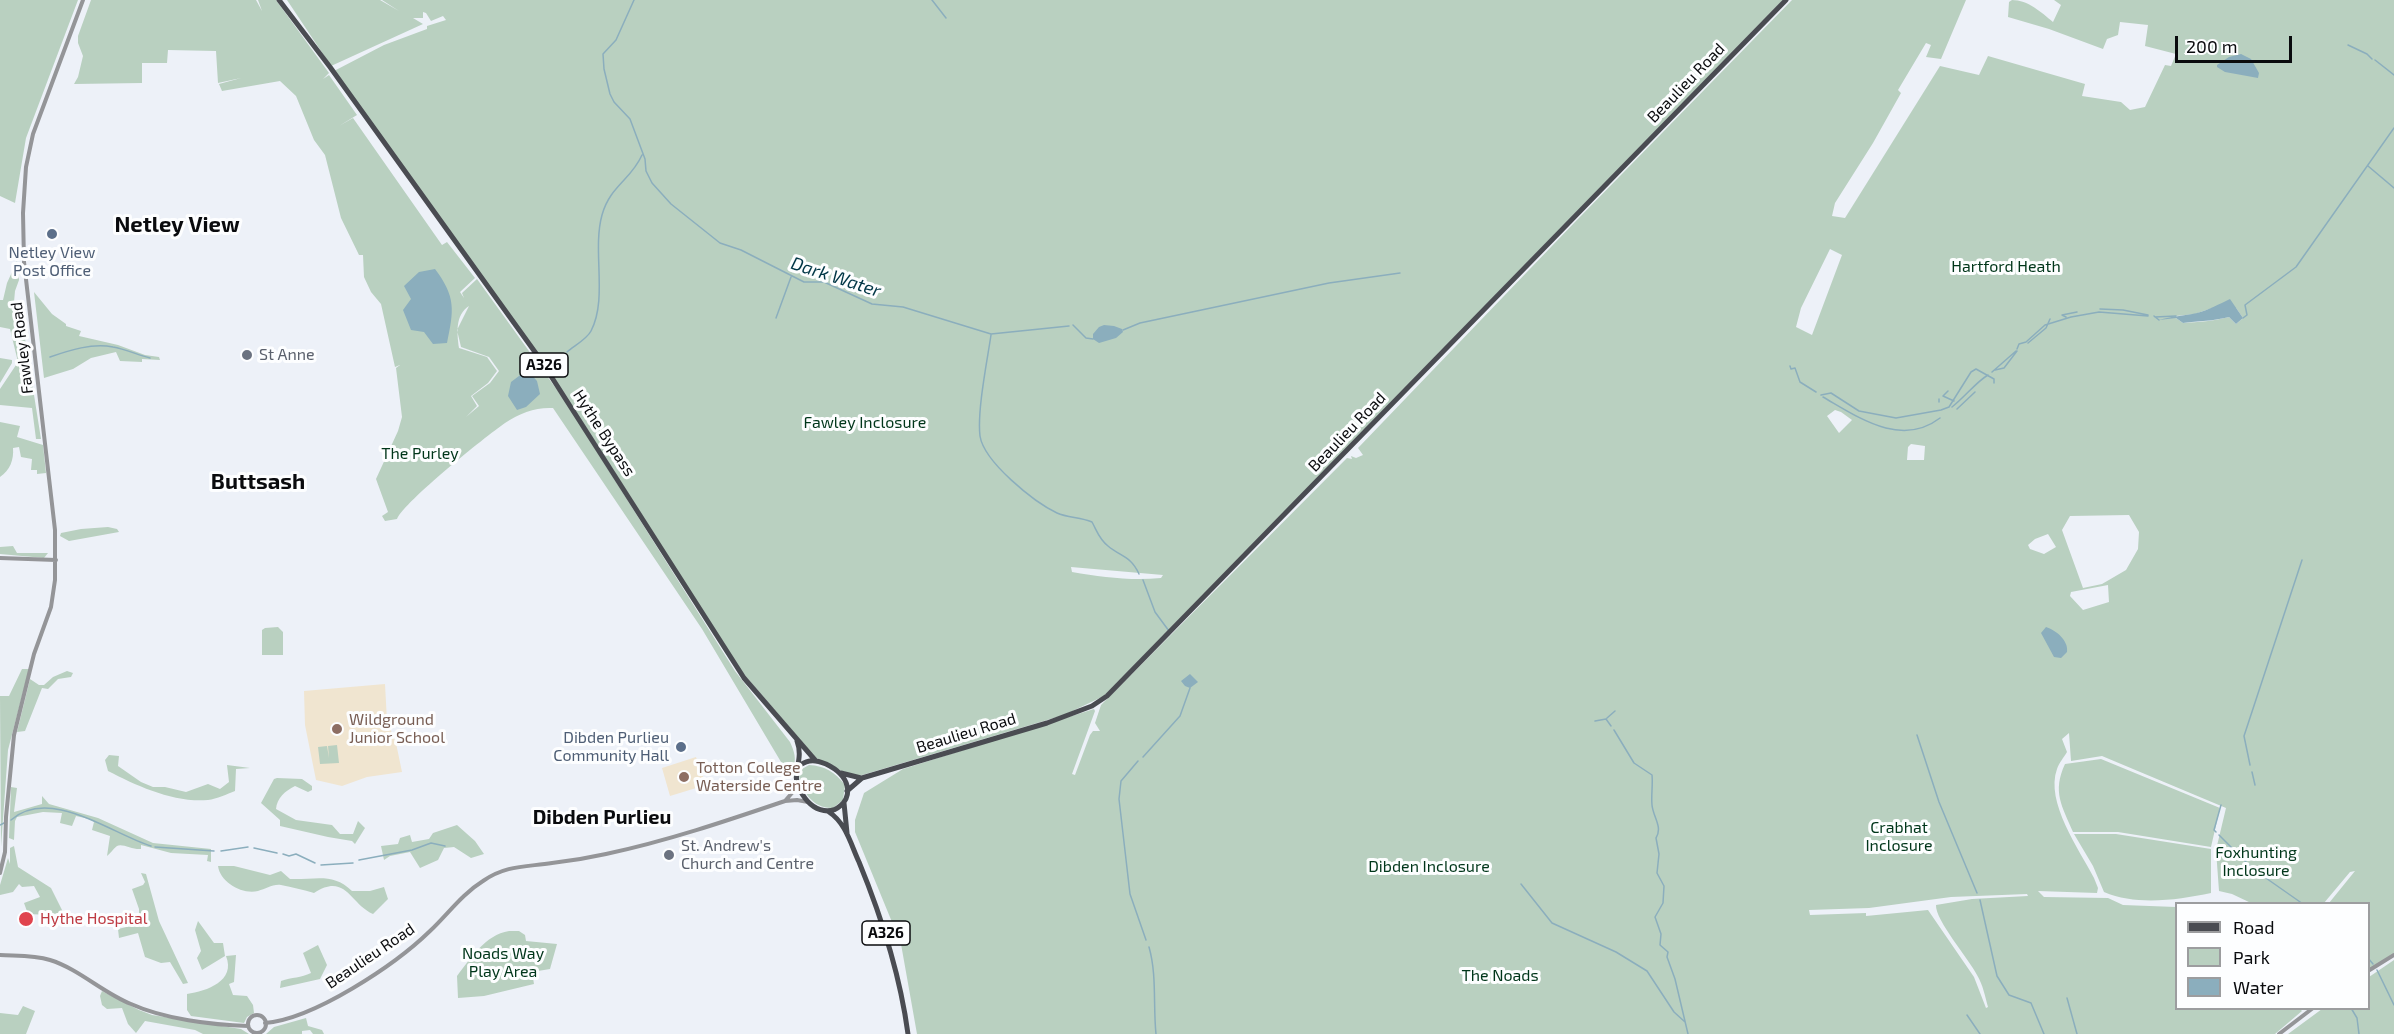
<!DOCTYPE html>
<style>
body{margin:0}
#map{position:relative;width:2394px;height:1034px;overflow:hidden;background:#edf1f8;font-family:"Exo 2",sans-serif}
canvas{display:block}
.legend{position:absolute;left:2175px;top:902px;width:195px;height:108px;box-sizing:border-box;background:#fdfeff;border:2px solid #9c9d9f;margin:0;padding:8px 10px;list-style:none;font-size:18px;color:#0a0b0e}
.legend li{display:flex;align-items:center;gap:12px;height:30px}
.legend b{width:30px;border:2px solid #9c9d9f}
.scale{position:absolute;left:2175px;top:36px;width:117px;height:27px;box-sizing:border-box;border:3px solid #0a0b0e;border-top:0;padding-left:8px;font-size:18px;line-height:21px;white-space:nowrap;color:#0a0b0e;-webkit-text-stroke:4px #fdfeff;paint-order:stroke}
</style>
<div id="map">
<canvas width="2394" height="1034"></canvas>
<ul class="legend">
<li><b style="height:8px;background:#4a4c52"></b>Road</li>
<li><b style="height:16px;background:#b9d0c0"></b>Park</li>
<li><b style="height:16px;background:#8baebd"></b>Water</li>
</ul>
<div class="scale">200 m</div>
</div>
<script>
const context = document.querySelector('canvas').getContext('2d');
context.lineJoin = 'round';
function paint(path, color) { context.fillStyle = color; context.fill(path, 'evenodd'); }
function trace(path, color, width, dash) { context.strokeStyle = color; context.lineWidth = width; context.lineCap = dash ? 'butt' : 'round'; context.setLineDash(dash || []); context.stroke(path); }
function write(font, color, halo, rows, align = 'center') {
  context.font = font + ' "Exo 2",sans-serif'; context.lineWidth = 6; context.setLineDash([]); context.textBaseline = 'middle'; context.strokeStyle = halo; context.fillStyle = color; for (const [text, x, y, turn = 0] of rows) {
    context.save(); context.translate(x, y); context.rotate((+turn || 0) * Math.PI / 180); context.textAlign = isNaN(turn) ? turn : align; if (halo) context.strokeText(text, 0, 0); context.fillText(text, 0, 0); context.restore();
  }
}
const education = new Path2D(`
 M385,684L387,721L396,743L402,772L367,777L342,786L316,780L305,725L304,691Z
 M696,757L706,785L670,796L662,768Z`);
const green = new Path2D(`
 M0,0H78L26,138L15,203L0,196Z
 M91,0H256L262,11L258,0H276L329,73L323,79L329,75L357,115L339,126L353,118L442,245L447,242L475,278L460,292L464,298L462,293L477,279L565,401L735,671L790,742C794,751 797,759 793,768L788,769L784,767L702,629L553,408C536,407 520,413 505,423C485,437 405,501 397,519L385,521L382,516L388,512L376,479L398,431L402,417L396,368L400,365L395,367L381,304L371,292L364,277L363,255H359L341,218L325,155L314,140L296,96L280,81L222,91L219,84L241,78L218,83L216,51L168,50L167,63H142V83L74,84L78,77L83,56L78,43V36ZM469,306L457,330L461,347L489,357L499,371L490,383L472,396L479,406L466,417L477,406L471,396L488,383L497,371L487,357L459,348C457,333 455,315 469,306Z
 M287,0H380L399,11L382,0H1783L1104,696L1064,715L859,776L842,771L816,758L742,672L586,427L334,71L384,45L427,29V26L446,20L443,16L431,21L426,13L423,12V18H413L423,24L331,66ZM1071,567L1163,575L1161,578C1131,581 1102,577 1072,572Z
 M1792,0H1966L1941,59L1926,57L1931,45L1926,43L1898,90L1901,93L1873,143L1835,203L1832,216L1845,218L1940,66L1979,75L1988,56L2085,84L2082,96L2121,102L2130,110L2145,107L2165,65L2171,66L2176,54L2145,46L2148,25L2120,22L2118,35L2107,39L2103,49L2049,29L2008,17L2009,2L2012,0C2028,0 2041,12 2053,22L2061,5L2054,0H2394V954L2369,970L2368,904L2329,903L2355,871L2350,872L2324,903H2251L2232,894L2219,891L2216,850L2226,808L2102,756L2071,761L2069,733L2062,739L2067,752C2064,757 2059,763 2057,769C2045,802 2079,849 2094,878L2098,888L2097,893L2038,891L2044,897L2108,898L2123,905L2176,907V1008L2300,1009L2302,1011L2275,1034H917L901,944L855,832V820L864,793L903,769L1094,709L1095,711L1072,774L1075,775L1090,735L1093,731H1100L1095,723L1101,705L1347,458L1352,459L1351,456L1356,458L1363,455L1358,448L1575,222ZM1830,249L1842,255L1812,335L1796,327L1801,308ZM2212,308H2236L2243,318L2236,324L2229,317C2214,321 2198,322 2183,323L2176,318V316L2195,314ZM1835,410L1841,412L1852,420L1839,433L1827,416ZM1911,444L1925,446L1924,460H1907L1908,447ZM2129,515L2139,532L2138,549L2126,570L2102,584L2083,588L2062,530L2070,516ZM2048,534L2056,547L2044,554L2030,549L2028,545L2035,539ZM2108,585L2109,602L2083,610L2070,596L2071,592ZM2027,894L2028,896L1972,899L1936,905C1935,920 1969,959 1977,975C1983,985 1985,996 1988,1007L1986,1008L1974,977L1928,910L1866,916V913L1810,915L1809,910L1869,908L1951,897Z
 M17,261L19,280L15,291L14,302L24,332L41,439H36L32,408L0,405V389L18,362L10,329L0,327V300H3L7,283Z
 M34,292L52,314L66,324V326L81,331L79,336L118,345L145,355L159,357L160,360L142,359V362L120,361L116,352L91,358L73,369L44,378Z
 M0,358L12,360V363L0,383Z
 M0,422L20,426L17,437L43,445L46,473L37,474V470H31L32,459L21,457L19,447L13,448C14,460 10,470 0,477Z
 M108,527L117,529L119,532L69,541L60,536L61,533L81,529Z
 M13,546L17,553H48L44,558L0,554V547Z
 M278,627L283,632V655H262V630L265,628Z
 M22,669H29L8,750L1,847L0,696H9Z
 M67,671L73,673L71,677L58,679L48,689L42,688L25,731L17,732L30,679L39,685H44L53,677Z
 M337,745L339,763L320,764L318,747L327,746L329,758L328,746Z
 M109,755L119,756L118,766L141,782L153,787H165L186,792L208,784L220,789L229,782L227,765L250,768L236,769L235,791C227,794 217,799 208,800C174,803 137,786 108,771L105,760Z
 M2101,759L2220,808L2211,847L2118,832H2073C2062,806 2052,792 2065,764Z
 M809,765C825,766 835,772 845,785L843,800L833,808C814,809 803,793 799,776L802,769Z
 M277,778L302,779L312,786V790L308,792L295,786C285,791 277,798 276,809L296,820L332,825L340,834H353L358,821L365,828L355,844L352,841L328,837L280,826V820L261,803L274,779Z
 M11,787L17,788L14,812L42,804V796L49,804L98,818L153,843L211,849V862L207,861L208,855L171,853L141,845V849C133,850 122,843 117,846C113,849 110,854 107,856L110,836L92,830L94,822L89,819L76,816L72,826L60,823L62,813L43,812L17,817L15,821L14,840L9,838Z
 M457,825L475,841L484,854L471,858L454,847L444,848L438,860L420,868L410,852L390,856L384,860L381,846L398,844L400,838L410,835L412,842L429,839L433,833Z
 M2074,834H2116L2211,849V893C2177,900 2137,906 2104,892L2093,866Z
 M14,846L18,867L51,888L69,924L54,923L50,915L28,914L24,903L40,897L34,886L22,887L19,884L13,892L0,895V885L8,858L10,864V848Z
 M218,866H234L270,875L281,871L290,879C315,880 333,872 352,891H370L384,887L388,899L373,914C350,904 346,872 314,893C304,890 292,887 281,885C272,884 266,889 258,891C242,895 220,882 218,866Z
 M141,873L146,874L159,921L188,983L183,984L170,962L161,963L145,957L138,933L119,938L118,929L139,924V909L132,889L143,885L145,882Z
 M198,921L214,943H223L225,956L202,970L197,958L201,951L195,930Z
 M509,931H519L525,935L526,941L557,944L550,969L532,972L534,984L484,996L458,998L457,976C471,958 485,935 509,931Z
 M318,945L327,965L320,979L280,988L281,981C292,977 301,978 311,973L303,953Z
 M236,955L234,982L229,984L233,995L247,996L253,1005L254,1013L247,1017L244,1023L191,1016L187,1010V994C207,991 236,981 226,956Z
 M2394,960V1034H2288L2322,1009L2368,1008L2369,977Z
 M102,991L139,1010L152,1015L241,1029L249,1034H203L195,1030L145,1021L136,1033L128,1024L122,1008L107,1009L102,1005L100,996Z
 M23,1006L35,1011L26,1034H0V1013L18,1015Z
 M306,1018L308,1026L322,1030L324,1034H313L310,1030L302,1031V1034H266L274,1027Z`);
const water = new Path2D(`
 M2241,54L2251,59L2259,73L2258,78L2225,72L2217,67V65L2229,57Z
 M435,269C456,297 454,310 447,343L433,344L424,332L411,330L403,310L411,299L404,286L419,272Z
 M2230,299L2243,318L2236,324L2229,317C2214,321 2198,321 2183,323L2176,318L2159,320C2171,316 2184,316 2197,313C2209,310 2219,304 2230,299Z
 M1104,325L1114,326L1122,329L1123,332L1116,338L1099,343L1093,339V334L1099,327Z
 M527,370L537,381L540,394L526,407L517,410L508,396L511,382Z
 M2046,627C2056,630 2069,641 2067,652L2061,658L2054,657L2041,633Z
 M1190,674L1198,682L1190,688L1185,686L1181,681Z`);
const stream = new Path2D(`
 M634,0L616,40L603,54L604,69L610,94L614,102L630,119L645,159L646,171L652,183L671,204L720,243L741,250L804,282H824L872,304L903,307L991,334L1069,326
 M932,0L946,18
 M2348,45L2367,54L2372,59
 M2375,60L2394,75
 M2368,166L2394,188
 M2100,309L2123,310L2148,315
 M2154,316L2159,320
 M2066,317L2062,315L2077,312
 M2155,317L2176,316
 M776,318L791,277
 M2243,318L2247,315L2245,305L2296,267L2394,128
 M1073,325L1086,338L1093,339
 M1123,330L1140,323L1329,283L1400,273
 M991,335C987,362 977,411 980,436C984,462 1034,502 1057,513C1068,518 1080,517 1092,522C1097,531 1099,539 1108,546C1121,557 1131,556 1139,574
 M2028,343L2046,328L2050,319
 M2017,349L2019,344L2026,342L2045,325L2071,317L2099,312L2148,316
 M567,352C574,346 587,339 591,331C608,298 592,251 602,215C610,186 631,180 642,155
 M50,357C70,350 92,343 113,347C125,349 138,355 150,358
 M555,360L564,354
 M1790,366L1791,369L1795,368L1800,382L1816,392
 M1995,370L2004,368L2017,351
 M1992,372L2016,351
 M1948,391L1943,396L1954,401
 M1821,395L1831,393L1859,411L1896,418L1941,410L1949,407L1971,372L1976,369L1994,379V383
 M1823,397C1858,417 1901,448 1940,418
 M1939,402V399
 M1952,407C1965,397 1976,382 1988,375
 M1957,409L1975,392
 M1143,580L1155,612L1169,631
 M1607,718L1615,711
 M1595,721L1606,719L1611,726
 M1614,730L1634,763L1652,775C1653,785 1651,796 1652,805C1653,817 1663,827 1656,838L1659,854L1657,873L1664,886L1663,903L1655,917L1661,934L1660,945L1668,952L1667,957L1675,979L1688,1034
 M1917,735L1939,802L1977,893
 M1143,757L1180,716L1190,688
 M1138,761L1121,781L1119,799L1130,894L1146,940
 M2250,765L2244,736L2302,560
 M2252,772L2255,785
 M11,820C50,786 112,834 151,846
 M0,825L4,823
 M2216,832L2214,830L2221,805
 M2219,835L2253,869L2303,904
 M155,847L214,851
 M254,848L277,853
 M221,851L248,847
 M283,854L289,856L296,854L315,863
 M359,860L412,850L431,843L445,846
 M321,865L353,863
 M1521,884L1552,923L1616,952L1647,971L1674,1012L1685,1022
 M1980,900L1997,976L2009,995L2031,1003L2044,1034
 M1149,947C1157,975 1153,1005 1156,1034
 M2368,958L2373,964
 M2377,970L2394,1005
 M2067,998L2077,1034
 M2351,1008L2357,1018L2359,1034
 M1967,1015L1980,1034`);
const minor = new Path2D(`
 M0,558L56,560
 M785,801L798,786
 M0,873L5,852L6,817L14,735L34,654L51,607L55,580V530L24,262L23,213L26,167L33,134L83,0
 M0,955C17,956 34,955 50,960C79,969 103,993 131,1004C164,1019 212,1025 248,1026
 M2368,971L2394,955
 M248 1024a9 9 0 1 1 18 0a9 9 0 1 1-18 0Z
 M265,1023C314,1019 395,965 430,931C448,914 462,894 483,881C506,865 526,867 552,863C570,861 588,858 606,854C667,841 726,821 785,801L797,800L808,802
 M2279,1034L2313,1008`);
const major = new Path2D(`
 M279,0L330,67L540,359L744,678L815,760
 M797,741C804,760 792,772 798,786C823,842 878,789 826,764C816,760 809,759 800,765
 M841,773L861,778
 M847,791L862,778L1047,723L1092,706L1107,696L1786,0
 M844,803L847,833
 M829,812C846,823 851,845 859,862C882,918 900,974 908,1034`);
const markers = [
 [52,234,6,"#5c6f8a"],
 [247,355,6,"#6b7280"],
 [337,729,6,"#8d6e63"],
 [681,747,6,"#5c6f8a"],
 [684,777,6,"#8d6e63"],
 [669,855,6,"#6b7280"],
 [26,919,8,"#e0444e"]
];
const shields = [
 [544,365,48],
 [886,933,48]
];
const shieldNames = [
 ["A326",544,365],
 ["A326",886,933]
];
const streetNames = [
 ["Beaulieu Road",1686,83,-46],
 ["Fawley Road",22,348,-97],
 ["Beaulieu Road",1347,432,-46],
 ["Hythe Bypass",604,433,57],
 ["Beaulieu Road",966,733,-17],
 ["Beaulieu Road",370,956,-34]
];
const serviceNames = [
 ["Netley View",52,253],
 ["Post Office",52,271],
 ["Dibden Purlieu",669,738,"right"],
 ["Community Hall",669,756,"right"]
];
const parkNames = [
 ["Hartford Heath",2006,267],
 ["Fawley Inclosure",865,423],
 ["The Purley",420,454],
 ["Crabhat",1899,828],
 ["Inclosure",1899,846],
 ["Foxhunting",2256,853],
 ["Inclosure",2256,871],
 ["Dibden Inclosure",1429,867],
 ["Noads Way",503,954],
 ["Play Area",503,972],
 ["The Noads",1500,976]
];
const worshipNames = [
 ["St Anne",259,355],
 ["St. Andrew's",681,846],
 ["Church and Centre",681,864]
];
const educationNames = [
 ["Wildground",349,720],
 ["Junior School",349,738],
 ["Totton College",696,768],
 ["Waterside Centre",696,786]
];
const healthNames = [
 ["Hythe Hospital",40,919]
];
const waterNames = [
 ["Dark Water",836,277,18]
];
const quarterNames = [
 ["Dibden Purlieu",602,817]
];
const districtNames = [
 ["Netley View",177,225],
 ["Buttsash",258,482]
];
paint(education, '#f0e5d0');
paint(green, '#b9d0c0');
paint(water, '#8baebd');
trace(stream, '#8baebd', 1.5);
trace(minor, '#949598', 4);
trace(major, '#4a4c52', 5);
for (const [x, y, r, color] of markers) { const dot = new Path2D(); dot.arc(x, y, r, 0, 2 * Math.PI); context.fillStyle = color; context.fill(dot); trace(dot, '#fdfeff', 2); }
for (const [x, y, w] of shields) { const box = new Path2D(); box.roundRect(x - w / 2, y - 12, w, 24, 4.5); context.fillStyle = '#fdfeff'; context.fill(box); trace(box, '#0a0b0e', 1.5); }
write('bold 15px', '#0a0b0e', null, shieldNames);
write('16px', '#0a0b0e', '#fdfeff', streetNames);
write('16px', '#4e5e75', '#fdfeff', serviceNames);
write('16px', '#00361a', '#fdfeff', parkNames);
write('16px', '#5b616d', '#fdfeff', worshipNames, 'left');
write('16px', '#785e54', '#fdfeff', educationNames, 'left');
write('16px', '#be3a42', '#fdfeff', healthNames, 'left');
write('italic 18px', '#003646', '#fdfeff', waterNames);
write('bold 20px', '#0a0b0e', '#fdfeff', quarterNames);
write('bold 22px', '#0a0b0e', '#fdfeff', districtNames);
</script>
